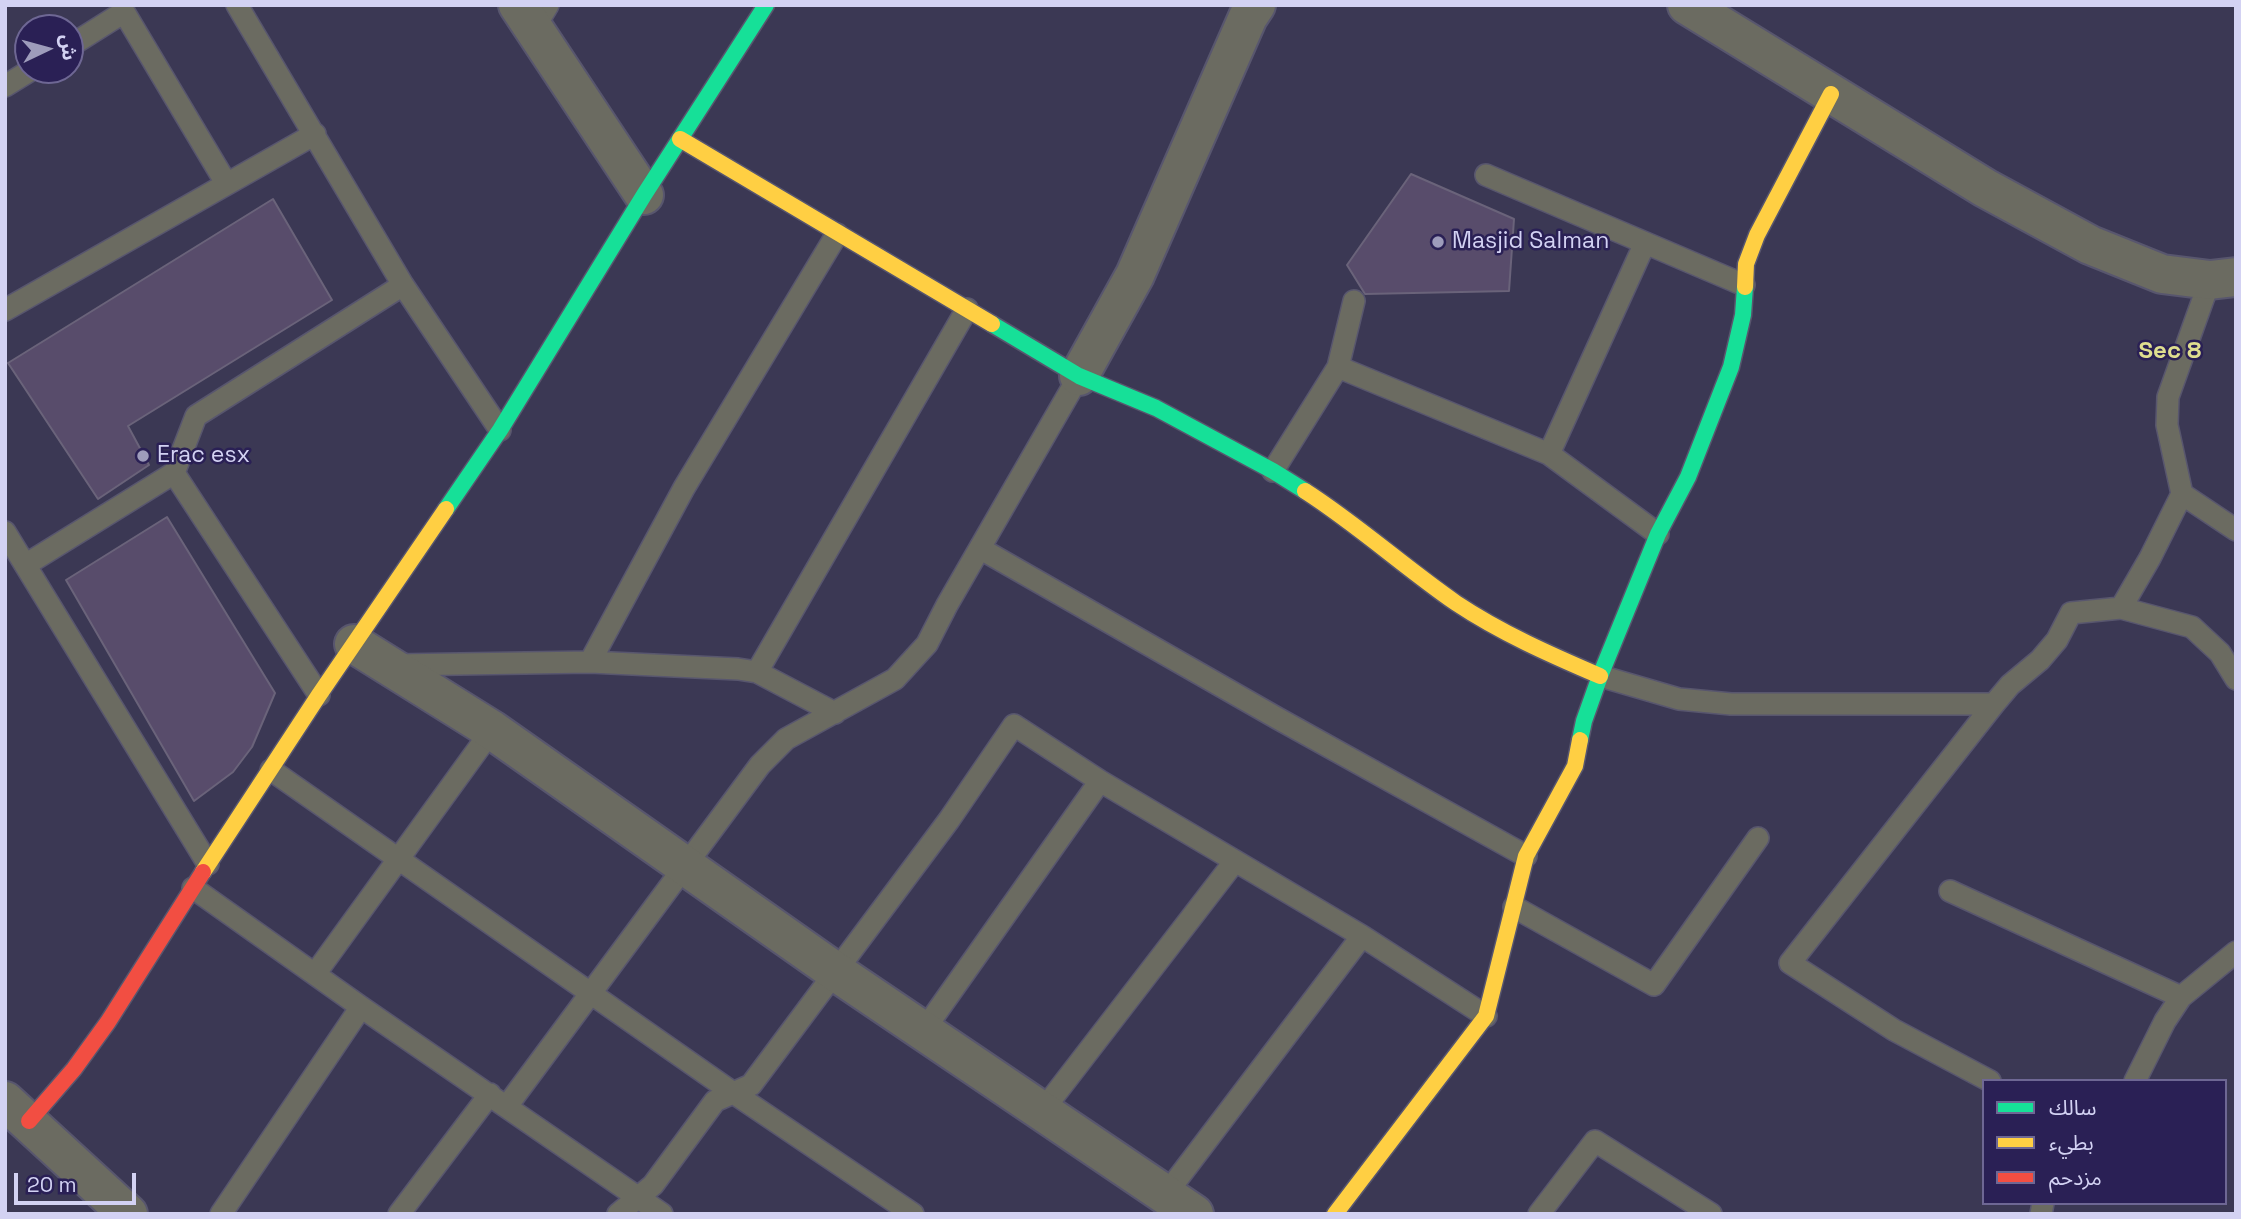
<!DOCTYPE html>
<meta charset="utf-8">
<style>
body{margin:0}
#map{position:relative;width:2241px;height:1219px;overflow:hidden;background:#3b3854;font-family:"Space Grotesk","Noto Sans Arabic",sans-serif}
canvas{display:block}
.frame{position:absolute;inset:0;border:7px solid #d3d2f3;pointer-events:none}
.legend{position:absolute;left:1982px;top:1079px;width:245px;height:126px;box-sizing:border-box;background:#2a2055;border:2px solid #6e6794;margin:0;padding:9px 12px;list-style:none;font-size:21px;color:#d3d2f3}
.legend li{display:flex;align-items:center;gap:14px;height:35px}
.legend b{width:35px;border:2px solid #6e6794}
.north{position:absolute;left:14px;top:14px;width:70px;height:70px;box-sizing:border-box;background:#2a2055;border:2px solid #6e6794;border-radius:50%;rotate:85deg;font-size:19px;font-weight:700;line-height:28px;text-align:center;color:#d3d2f3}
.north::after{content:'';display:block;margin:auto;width:24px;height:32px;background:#9e9cbb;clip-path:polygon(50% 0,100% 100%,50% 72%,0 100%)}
.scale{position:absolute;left:14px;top:1173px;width:122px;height:32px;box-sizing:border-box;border:4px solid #d3d2f3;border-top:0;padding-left:9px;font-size:21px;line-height:24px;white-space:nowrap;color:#d3d2f3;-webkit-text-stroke:5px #2a2055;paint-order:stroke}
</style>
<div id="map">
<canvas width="2241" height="1219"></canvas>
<div class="frame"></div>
<ul class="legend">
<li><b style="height:9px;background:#16e098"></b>سالك</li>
<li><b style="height:9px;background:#ffcf43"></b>بطيء</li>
<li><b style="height:9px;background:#f24e42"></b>مزدحم</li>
</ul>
<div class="north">ش</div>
<div class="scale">20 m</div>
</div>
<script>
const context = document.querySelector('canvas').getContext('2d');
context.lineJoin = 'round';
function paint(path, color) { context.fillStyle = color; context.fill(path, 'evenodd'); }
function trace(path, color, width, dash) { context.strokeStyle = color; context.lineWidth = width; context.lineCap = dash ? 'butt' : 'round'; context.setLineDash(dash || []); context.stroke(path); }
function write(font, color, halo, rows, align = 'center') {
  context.font = font + ' "Space Grotesk",sans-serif'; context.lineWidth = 5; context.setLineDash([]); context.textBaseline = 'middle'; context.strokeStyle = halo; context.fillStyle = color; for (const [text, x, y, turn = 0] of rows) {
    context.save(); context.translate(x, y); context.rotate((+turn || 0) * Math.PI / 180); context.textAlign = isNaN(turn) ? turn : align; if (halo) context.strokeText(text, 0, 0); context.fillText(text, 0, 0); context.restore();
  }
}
const building = new Path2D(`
 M1411,174L1514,219L1509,291L1365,294L1347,265Z
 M273,199L332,300L128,426L149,465L98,499L8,363Z
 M167,517L275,693L252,747L233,772L194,801L66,580Z`);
const lane = new Path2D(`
 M237,5L403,285L500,430
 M533,30L548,5
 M70,46L124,12L226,183
 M5,86L31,70
 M1486,175L1744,285
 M5,310L315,134
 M1338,367L1354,301
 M1549,454L1658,534
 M1273,471L1338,367L1549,454L1645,243
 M174,473L319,695
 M2182,494L2236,530
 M5,532L208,864
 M981,549L1277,718L1526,856
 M27,564L174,473L196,416L403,285
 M2121,608L2192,627L2220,653L2236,679
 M590,662L684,488L837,234
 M395,665L590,662L738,669L757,672L835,713
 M757,672L967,309
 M1600,676L1679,699L1731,704H1994
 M271,770L732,1092L913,1214
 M193,888L361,1007L662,1214
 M1950,891L2181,997
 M1514,907L1654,985L1758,838
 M315,974L492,730
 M924,1030L1100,781
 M1990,1081L1894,1030L1790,963L1994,704L2010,685L2040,660L2057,640L2071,613L2121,608L2150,558L2182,494L2167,425L2168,397L2210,280
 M2135,1081L2165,1021L2181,997L2236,952
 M507,1106L760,765L786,739L895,679L927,644L947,605L1079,376
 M1043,1110L1235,861
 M1166,1194L1362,936
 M221,1214L361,1007
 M399,1214L490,1094
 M618,1214L653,1185L715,1101L751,1085L949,820L1014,725L1100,781L1362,936L1486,1016
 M1539,1214L1595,1141L1711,1214
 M2041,1214L2043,1203`);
const street = new Path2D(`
 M518,5L644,195
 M1687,5L1985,188L2090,245L2162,274L2210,280L2236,277
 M1079,376L1135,275L1248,17L1256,5
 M354,644L492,730L836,972L1194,1214
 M5,1101L128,1214`);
const fast = new Path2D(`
 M992,324L1079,376L1156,408L1273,471L1305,491
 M446,509L500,430L644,195L766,5
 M1580,740L1584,721L1600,676L1658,534L1688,477L1731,367L1743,315L1745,287`);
const slow = new Path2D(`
 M680,139L992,324
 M1745,287L1746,264L1757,235L1831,94
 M1305,491C1358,525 1404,567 1456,603C1501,633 1551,655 1600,676
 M203,872L319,695L446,509
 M1335,1214L1486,1016L1526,856L1575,766L1580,740`);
const jam = new Path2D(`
 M29,1121L74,1069L108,1022L203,872`);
const markers = [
 [1438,242,7,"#9e9cbb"],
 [143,456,7,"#9e9cbb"]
];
const poiNames = [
 ["Masjid Salman",1452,242],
 ["Erac esx",157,456]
];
const neighbourhoodNames = [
 ["Sec 8",2170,351]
];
paint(building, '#584c6b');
trace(building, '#6a637a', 2);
trace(lane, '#58566e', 24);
trace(street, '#58566e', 42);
trace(fast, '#58566e', 19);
trace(slow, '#58566e', 19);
trace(jam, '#58566e', 19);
trace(lane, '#6b6b61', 21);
trace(street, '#6b6b61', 38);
trace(fast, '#16e098', 16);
trace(slow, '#ffcf43', 16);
trace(jam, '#f24e42', 16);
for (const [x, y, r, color] of markers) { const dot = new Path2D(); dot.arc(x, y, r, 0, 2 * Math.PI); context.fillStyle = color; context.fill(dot); trace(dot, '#2a2055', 2.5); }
write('23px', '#d3d2f3', '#2a2055', poiNames, 'left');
write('bold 24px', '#dfde8f', '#2a2055', neighbourhoodNames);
</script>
